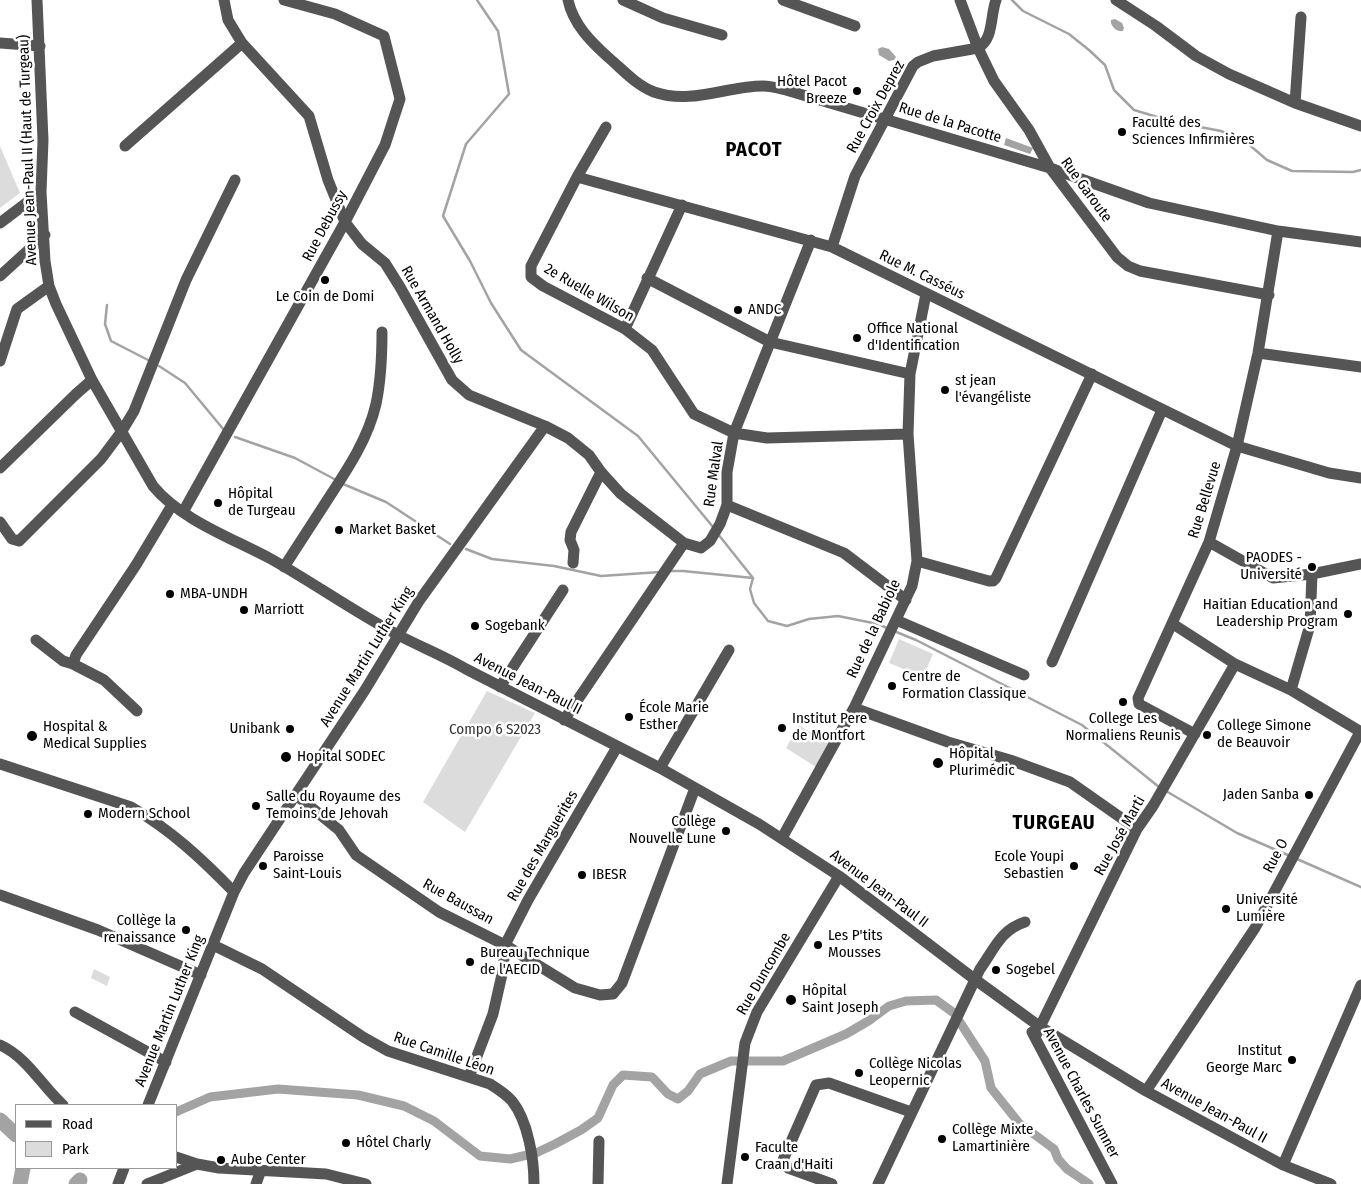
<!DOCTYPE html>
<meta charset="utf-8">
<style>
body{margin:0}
#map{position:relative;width:1361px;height:1184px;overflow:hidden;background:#fff;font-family:"Fira Sans Condensed",sans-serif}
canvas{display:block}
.legend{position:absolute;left:15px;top:1104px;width:162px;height:65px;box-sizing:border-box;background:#fff;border:1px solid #999;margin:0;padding:6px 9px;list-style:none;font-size:15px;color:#000}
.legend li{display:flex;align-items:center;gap:10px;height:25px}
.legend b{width:25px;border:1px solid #999}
</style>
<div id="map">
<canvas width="1361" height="1184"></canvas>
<ul class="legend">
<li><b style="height:6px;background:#555"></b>Road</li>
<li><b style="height:14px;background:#dcdcdc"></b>Park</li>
</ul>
</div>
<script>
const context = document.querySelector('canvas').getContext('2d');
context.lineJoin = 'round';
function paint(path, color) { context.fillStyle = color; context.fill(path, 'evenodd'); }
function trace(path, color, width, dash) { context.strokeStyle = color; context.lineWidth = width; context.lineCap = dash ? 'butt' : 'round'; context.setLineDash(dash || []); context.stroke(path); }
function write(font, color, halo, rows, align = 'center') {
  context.font = font + ' "Fira Sans Condensed",sans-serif'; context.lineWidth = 5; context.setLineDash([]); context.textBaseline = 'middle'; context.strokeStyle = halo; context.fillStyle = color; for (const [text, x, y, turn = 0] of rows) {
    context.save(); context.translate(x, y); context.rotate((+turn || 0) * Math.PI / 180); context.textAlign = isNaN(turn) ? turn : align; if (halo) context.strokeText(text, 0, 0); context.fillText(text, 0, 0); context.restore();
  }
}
const green = new Path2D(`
 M0,146L20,193L0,208Z
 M899,639L933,654L923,677L889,663Z
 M487,691L535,713L465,832L423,802Z
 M799,725L829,744L816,767L786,748Z
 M94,969L110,977L107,986L91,978Z`);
const water = new Path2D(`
 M1115,19L1122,23L1124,28L1123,31C1117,32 1113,28 1111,23V20Z
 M882,47L889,49L896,57L894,60L889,61L879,55L878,49Z
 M1006,138L1033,148L1030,154L1004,145Z`);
const stream = new Path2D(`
 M477,0L498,31L509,94L466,144L443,216L470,261L491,303L521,350L638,436L713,527
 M1012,0L1023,11L1069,34L1089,50L1105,65L1114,90L1134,110L1174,122L1221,131L1246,142L1267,160L1292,171L1353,172L1361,170
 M107,305L105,324L111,341L150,361
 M159,366L185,383L224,430
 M235,437L295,458L336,480
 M343,484L386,502L450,544
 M718,534L753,578
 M466,549L492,559L554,566L601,576L660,572
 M670,571H683L753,578
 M753,578L750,589L754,603L768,621L787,626L809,619L838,616L878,624L889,629
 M894,631L916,640L1082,725L1159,787
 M1166,791L1237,833L1290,856
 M1297,859L1361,887`);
const canal = new Path2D(`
 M176,1112L210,1097L278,1089L358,1095L404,1106L434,1121L480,1156L510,1159L536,1153L555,1144L581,1130L598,1118L613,1085L623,1075L652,1077L668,1094L678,1099L688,1091L700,1074L731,1061H783L846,1034L870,1020L889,1006L906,1001L936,1000L954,1013L985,1061L991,1088L1019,1123L1054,1149L1058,1159L1067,1169L1089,1184`);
const river = new Path2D(`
 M0,1120L16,1135
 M20,1184L23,1168
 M76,1184L80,1180`);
const minor = new Path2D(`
 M37,0L43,140L41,192L45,261L49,286L56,304L92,380L153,486C181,520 232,538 271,559C314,583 354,612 398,635C421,647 444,656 466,669L660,768L759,824L839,876L973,978L1039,1026L1146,1091L1283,1165L1331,1184
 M224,0L228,20L242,43L309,116L328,180L345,222L362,244L385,263L400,287L452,380L469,395L545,426L568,438L589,455L601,472L621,494L684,543
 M568,0C573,24 591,42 609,58C623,70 636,85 654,92C691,105 727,86 763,86C771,86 778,88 786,90L1050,168L1149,203L1278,231L1361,242
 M623,0L663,18L722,35
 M783,0L855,26
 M960,0L978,48L994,81L1029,130L1050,168L1117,257L1128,266L1140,271L1269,295
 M1116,0L1156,26L1196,56L1229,74L1295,103L1361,126
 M0,43L40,46
 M1295,103L1301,17
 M606,127L577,177L531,266V277L543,286L625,329L652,350L694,414L734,433L767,438L908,434
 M125,146L242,43
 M577,177L832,247L1237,446L1329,473L1361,478
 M0,223L41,192
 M832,247L855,176L913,66L918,62L933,56L978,48C994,39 990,16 996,0
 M0,276L45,235
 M647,278L770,342L910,374
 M625,329L682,205
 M1258,353L1361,367
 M0,361L17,309L49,286
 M0,468L76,394L92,380
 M727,505L844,553L906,600
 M183,512L345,222L385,145L400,99L384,36L335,14L284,0
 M0,522L12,539L19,541L101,459L122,431L134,411L186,280L235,180
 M1209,542L1273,578L1312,574L1361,564
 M917,561L989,581H993L996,578L1092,374
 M573,563L574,550L570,540L571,532L601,472
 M284,567C299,544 313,522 328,499C347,470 368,439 376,404C381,380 382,357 382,332
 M896,620L1024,675
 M1173,624L1235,664L1291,690L1361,732
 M36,640L63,661L73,664L104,680L137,711
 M1052,662L1162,410
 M73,664L76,655L136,565L172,505
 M500,687L563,590
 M1291,690L1310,625L1312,574
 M854,708L948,742L1010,760L1070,782L1137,829
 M564,720L684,543L701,548L710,541L720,524L727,505V472L734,433L811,240
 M1195,734L1139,704L1138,698L1209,542L1237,446L1258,353L1278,231
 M0,764L131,807C170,829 203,860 234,892
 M660,768L729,650
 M296,795L339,830L356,855L439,912L505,945L575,988L600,995L613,994L622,983L695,788
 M782,838L854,708L912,586L917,561L908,434L910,374L926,294
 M0,895L98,930L201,975
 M213,945L262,969L363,1037L388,1051L490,1084C498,1089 506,1094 512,1101C528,1121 534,1159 534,1184
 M75,1012L166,1062
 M1032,1032L1112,1184
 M1035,1037L1137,829L1153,806L1235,664
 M0,1045C28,1058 41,1085 63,1105
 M469,1077L493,1014L503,970L505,945L528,900L617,747
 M1146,1091L1255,928L1360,732
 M148,1105L234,892L244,873L365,690L419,601L545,426
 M176,1157L197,1164L219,1168L326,1174L366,1184
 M1283,1165L1361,985
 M118,1184L124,1168
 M147,1184L197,1164
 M256,1184L261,1170
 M598,1184L599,1141
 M727,1184L745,1043L757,1012L839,876
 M832,1184L788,1168L783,1160L816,1085L829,1083L911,1112
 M878,1184L980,969C994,950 1000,930 1025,922`);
const markers = [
 [857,91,5,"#000"],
 [1122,132,5,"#000"],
 [325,280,5,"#000"],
 [738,310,5,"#000"],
 [857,338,5,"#000"],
 [945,390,5,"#000"],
 [218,503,5,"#000"],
 [339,530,5,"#000"],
 [1312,567,5,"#000"],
 [170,594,5,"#000"],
 [244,610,5,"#000"],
 [1348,614,5,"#000"],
 [475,626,5,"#000"],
 [892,686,5,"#000"],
 [1123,702,5,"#000"],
 [629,717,5,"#000"],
 [782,728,5,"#000"],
 [290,729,5,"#000"],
 [1207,735,5,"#000"],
 [32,736,6,"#000"],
 [286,757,6,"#000"],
 [938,763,6,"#000"],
 [1309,795,5,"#000"],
 [256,806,5,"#000"],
 [88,814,5,"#000"],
 [726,831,5,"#000"],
 [263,866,5,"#000"],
 [1074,866,5,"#000"],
 [582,875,5,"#000"],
 [1226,909,5,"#000"],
 [186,930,5,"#000"],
 [818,945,5,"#000"],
 [470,962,5,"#000"],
 [996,970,5,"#000"],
 [791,1000,6,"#000"],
 [1292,1060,5,"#000"],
 [859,1073,5,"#000"],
 [942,1139,5,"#000"],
 [346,1143,5,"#000"],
 [745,1157,5,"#000"],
 [221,1160,5,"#000"]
];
const poiNames = [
 ["Hôtel Pacot",847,82,"right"],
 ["Breeze",847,99,"right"],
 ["Faculté des",1132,123],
 ["Sciences Infirmières",1132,140],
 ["Le Coin de Domi",325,297,"center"],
 ["ANDC",748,310],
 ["Office National",867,329],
 ["d'Identification",867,346],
 ["st jean",955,381],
 ["l'évangéliste",955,398],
 ["Hôpital",228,494],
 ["de Turgeau",228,511],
 ["Market Basket",349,530],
 ["PAODES -",1302,558,"right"],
 ["Université",1302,575,"right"],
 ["MBA-UNDH",180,594],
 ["Haitian Education and",1338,605,"right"],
 ["Leadership Program",1338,622,"right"],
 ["Marriott",254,610],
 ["Sogebank",485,626],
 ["Centre de",902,677],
 ["Formation Classique",902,694],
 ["École Marie",639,708],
 ["Esther",639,725],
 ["Institut Pere",792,719],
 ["de Montfort",792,736],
 ["College Les",1123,719,"center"],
 ["Normaliens Reunis",1123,736,"center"],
 ["College Simone",1217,726],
 ["de Beauvoir",1217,743],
 ["Hospital &",43,727],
 ["Medical Supplies",43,744],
 ["Unibank",280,729,"right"],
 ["Hôpital",949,754],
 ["Plurimédic",949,771],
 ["Hopital SODEC",297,757],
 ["Jaden Sanba",1299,795,"right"],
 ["Salle du Royaume des",266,797],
 ["Temoins de Jehovah",266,814],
 ["Modern School",98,814],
 ["Collège",716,822,"right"],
 ["Nouvelle Lune",716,839,"right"],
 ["Paroisse",273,857],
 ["Saint-Louis",273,874],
 ["Ecole Youpi",1064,857,"right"],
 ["Sebastien",1064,874,"right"],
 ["IBESR",592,875],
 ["Université",1236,900],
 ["Lumière",1236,917],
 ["Collège la",176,921,"right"],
 ["renaissance",176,938,"right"],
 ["Les P'tits",828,936],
 ["Mousses",828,953],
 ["Bureau Technique",480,953],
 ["de l'AECID",480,970],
 ["Sogebel",1006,970],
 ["Hôpital",802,991],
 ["Saint Joseph",802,1008],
 ["Institut",1282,1051,"right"],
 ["George Marc",1282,1068,"right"],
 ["Collège Nicolas",869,1064],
 ["Leopernic",869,1081],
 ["Collège Mixte",952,1130],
 ["Lamartinière",952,1147],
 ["Hôtel Charly",356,1143],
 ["Faculte",755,1148],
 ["Craan d'Haiti",755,1165],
 ["Aube Center",231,1160]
];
const streetNames = [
 ["Rue Croix Deprez",876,107,-61],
 ["Rue de la Pacotte",950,123,17],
 ["Avenue Jean-Paul II (Haut de Turgeau)",28,150,-92],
 ["Rue Garoute",1086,190,54],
 ["Rue Debussy",325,226,-62],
 ["Rue M. Casséus",922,275,26],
 ["2e Ruelle Wilson",589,293,30],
 ["Rue Armand Holly",432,315,60],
 ["Rue Malval",714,474,-82],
 ["Rue Bellevue",1205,500,-73],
 ["Rue de la Babiole",874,629,-65],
 ["Avenue Martin Luther King",367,657,-58],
 ["Avenue Jean-Paul II",528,684,27],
 ["Rue José Marti",1120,836,-61],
 ["Rue des Marguerites",543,846,-60],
 ["Rue O",1276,856,-62],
 ["Avenue Jean-Paul II",879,889,37],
 ["Rue Baussan",458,902,29],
 ["Rue Duncombe",764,974,-60],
 ["Avenue Martin Luther King",170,1011,-68],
 ["Rue Camille Léon",444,1054,19],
 ["Avenue Charles Sumner",1081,1093,62],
 ["Avenue Jean-Paul II",1214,1111,29]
];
const parkNames = [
 ["Compo 6 S2023",495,730]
];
const districtNames = [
 ["PACOT",754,150],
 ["TURGEAU",1054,823]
];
paint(green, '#dcdcdc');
paint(water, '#a3a3a3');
trace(stream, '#a3a3a3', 2.5);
trace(canal, '#a3a3a3', 9);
trace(river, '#a3a3a3', 15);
trace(minor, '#555', 11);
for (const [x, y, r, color] of markers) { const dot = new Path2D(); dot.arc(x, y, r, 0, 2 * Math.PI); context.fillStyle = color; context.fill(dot); trace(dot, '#fff', 2); }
write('15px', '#000', '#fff', poiNames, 'left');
write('15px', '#000', '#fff', streetNames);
write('15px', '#333', '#fff', parkNames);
context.letterSpacing = '1px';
write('bold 20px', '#000', '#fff', districtNames);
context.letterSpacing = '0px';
</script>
